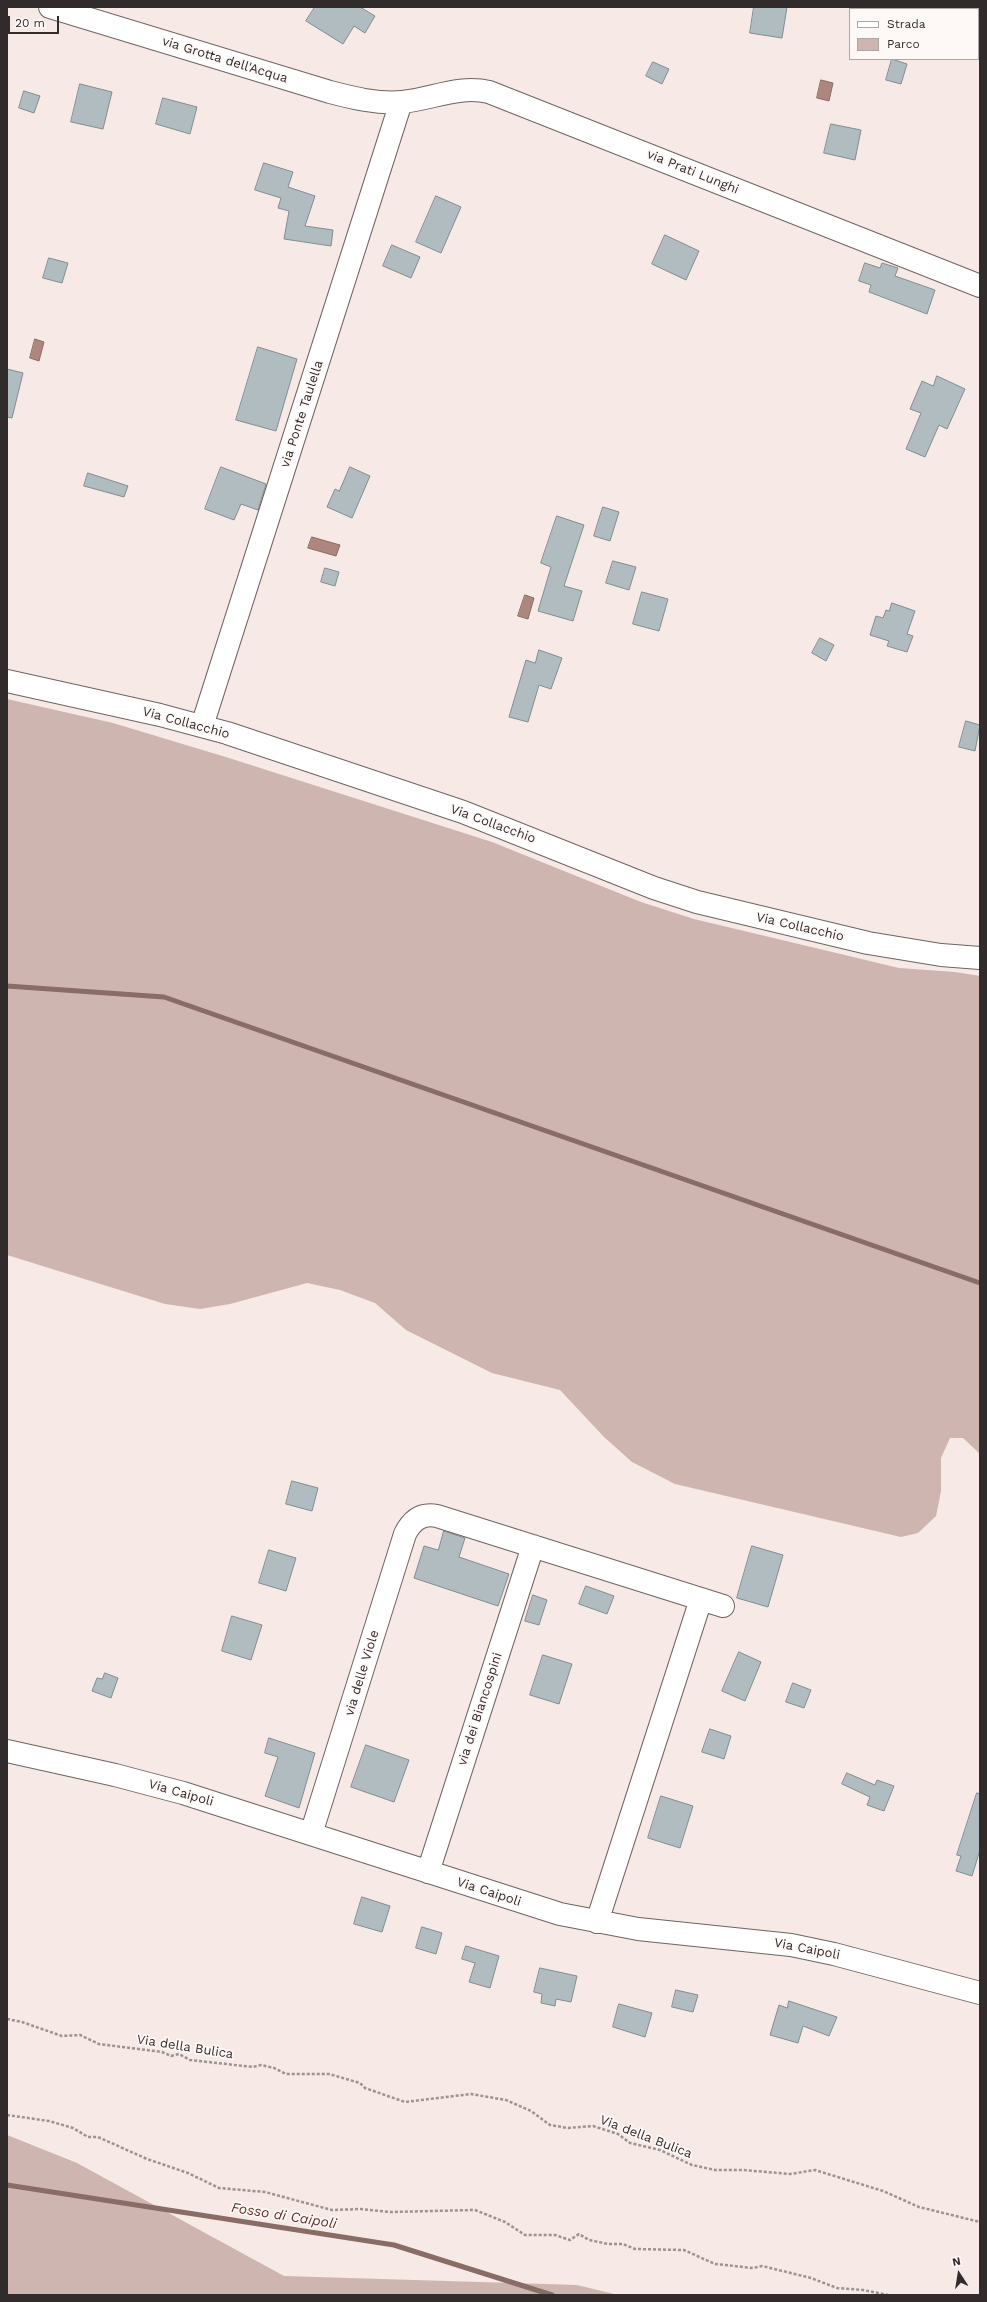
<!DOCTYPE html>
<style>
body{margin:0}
#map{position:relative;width:987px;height:2302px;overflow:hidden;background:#f6e9e6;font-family:"Work Sans",sans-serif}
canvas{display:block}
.frame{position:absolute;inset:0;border:8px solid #312c2b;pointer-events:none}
.legend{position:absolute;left:849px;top:8px;width:130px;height:52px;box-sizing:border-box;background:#fef8f7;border:1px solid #aca6a5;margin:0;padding:5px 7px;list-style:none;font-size:12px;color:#312c2b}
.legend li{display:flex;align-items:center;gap:8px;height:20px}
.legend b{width:20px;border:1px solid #aca6a5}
.north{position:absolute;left:939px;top:2254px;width:40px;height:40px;-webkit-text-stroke:3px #fef8f7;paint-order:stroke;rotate:348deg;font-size:11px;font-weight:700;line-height:16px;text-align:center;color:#312c2b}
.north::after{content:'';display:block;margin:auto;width:14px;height:18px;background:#312c2b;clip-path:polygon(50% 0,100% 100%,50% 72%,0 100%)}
.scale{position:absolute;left:8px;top:16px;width:51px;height:18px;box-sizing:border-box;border:2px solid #312c2b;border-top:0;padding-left:5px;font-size:12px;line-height:14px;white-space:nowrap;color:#312c2b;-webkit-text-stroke:3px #fef8f7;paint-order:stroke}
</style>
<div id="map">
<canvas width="987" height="2302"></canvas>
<div class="frame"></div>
<ul class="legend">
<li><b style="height:5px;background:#fff"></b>Strada</li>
<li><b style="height:11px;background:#ceb5b0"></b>Parco</li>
</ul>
<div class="north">N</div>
<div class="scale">20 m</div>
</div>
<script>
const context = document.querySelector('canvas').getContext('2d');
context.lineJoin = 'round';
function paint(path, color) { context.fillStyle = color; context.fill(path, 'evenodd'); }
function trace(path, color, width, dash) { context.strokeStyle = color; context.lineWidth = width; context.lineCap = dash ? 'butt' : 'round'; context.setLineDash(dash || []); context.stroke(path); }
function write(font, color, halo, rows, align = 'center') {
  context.font = font + ' "Work Sans",sans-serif'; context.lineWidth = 3.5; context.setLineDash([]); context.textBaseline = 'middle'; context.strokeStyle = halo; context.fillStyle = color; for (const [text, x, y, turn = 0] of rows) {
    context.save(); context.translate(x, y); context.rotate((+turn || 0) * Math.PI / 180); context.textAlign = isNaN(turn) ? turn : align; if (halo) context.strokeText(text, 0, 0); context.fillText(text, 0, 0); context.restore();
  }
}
const green = new Path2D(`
 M7,699L113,723L229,758L492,842L641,902L694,919L899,968L955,972L980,976V1454L963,1438H950L941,1458V1491L936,1516L918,1533L901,1537L675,1484L632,1462L604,1437L560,1390L492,1373L406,1330L375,1303L340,1290L307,1283L230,1304L200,1309L165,1304L7,1255Z
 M7,2135L77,2163L284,2276L577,2285L618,2295H7Z`);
const water = new Path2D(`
 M821,80L833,83L829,101L817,98Z
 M35,339L44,342L39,361L30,358Z
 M312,537L340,545L336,556L308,548Z
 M525,595L534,598L528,619L518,616Z`);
const stream = new Path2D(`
 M7,986L164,997L980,1283
 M7,2185L394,2245L552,2295`);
const building = new Path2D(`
 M315,7H360L375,16L365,33L354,26L343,44L306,21Z
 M754,7H787L782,38L750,33Z
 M892,59L907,64L901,84L886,80Z
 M653,62L669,69L662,84L646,76Z
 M80,84L112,92L103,129L71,122Z
 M24,91L40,96L34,113L19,108Z
 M163,98L197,107L190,134L156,124Z
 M831,124L861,130L855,160L824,153Z
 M264,163L293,172L288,187L315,196L305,226L333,230L331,246L284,239L289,211L278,208L281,198L255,190Z
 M436,196L461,207L441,253L416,242Z
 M665,235L699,251L686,280L652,264Z
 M392,245L420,257L411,278L383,266Z
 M49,258L68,263L62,283L43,278Z
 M865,263L880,268L882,263L898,268L895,276L935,290L927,314L869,292L871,285L859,281Z
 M258,347L297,359L276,431L236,420Z
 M7,369L23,373L12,418L7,417Z
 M937,376L965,389L947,429L939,425L925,457L906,449L921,413L910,409L922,381L933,386Z
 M221,467L266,484L258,510L241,504L234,520L205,509Z
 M350,467L370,476L352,518L327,507L335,489L339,491Z
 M88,473L128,486L124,497L84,486Z
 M603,507L619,512L610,541L594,536Z
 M557,516L584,525L564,586L582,591L573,621L538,611L551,567L541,563Z
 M613,561L636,567L629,590L606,583Z
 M325,568L339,572L335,586L321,582Z
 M642,592L668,599L659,631L633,624Z
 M892,603L915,611L907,634L913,636L907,652L887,646L889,641L870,635L876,616L883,618L886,610L889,611Z
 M820,638L834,645L826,661L812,653Z
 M539,650L562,658L551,689L539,685L528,722L509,717L526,660L535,663Z
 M966,721L980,725L975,751L959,747Z
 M292,1481L318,1488L312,1511L286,1504Z
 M444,1531L465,1538L459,1557L509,1574L498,1606L414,1578L424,1546L438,1550Z
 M752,1546L783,1555L768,1607L737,1598Z
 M269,1550L296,1558L286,1591L259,1583Z
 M586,1586L614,1596L607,1614L579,1604Z
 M533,1595L547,1600L539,1625L525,1621Z
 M232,1616L262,1625L251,1660L222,1651Z
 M739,1652L761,1662L745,1701L722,1691Z
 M543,1655L572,1664L559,1704L530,1695Z
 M105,1673L118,1678L111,1698L92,1691L97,1678L102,1679Z
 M793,1683L811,1690L804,1708L786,1702Z
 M710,1729L731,1736L724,1759L702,1752Z
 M269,1738L315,1753L299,1808L265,1796L278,1757L265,1753Z
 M366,1745L409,1760L394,1802L351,1787Z
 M847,1773L875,1785L877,1780L894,1786L884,1811L867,1805L870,1797L842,1784Z
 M977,1793L980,1794V1850L972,1876L956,1871L961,1856L957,1855Z
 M661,1796L693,1806L680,1848L648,1838Z
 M362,1897L390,1906L382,1932L354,1924Z
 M422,1927L442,1933L436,1954L416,1948Z
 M466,1946L499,1956L490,1988L469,1982L475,1963L462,1959Z
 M540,1968L577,1976L571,2002L556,1999L555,2006L541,2003L542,1994L534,1992Z
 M676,1990L698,1995L693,2012L672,2007Z
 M789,2001L837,2017L829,2036L803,2026L798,2043L770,2035L779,2005L787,2008Z
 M619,2004L652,2013L645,2037L613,2027Z`);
const path = new Path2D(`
 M7,2019L22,2022L62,2036L80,2035L99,2044L162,2052L171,2056L179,2054L190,2060L253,2067L261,2065L274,2068L286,2074H329L360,2083L365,2088L405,2102L471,2094L506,2100L531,2111L550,2125L568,2128L593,2126L618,2134L630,2143L660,2150L692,2165L715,2170H743L790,2174L815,2170L883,2191L919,2207L980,2222
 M7,2115L49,2121L73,2128L88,2137H98L147,2159L188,2173L219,2188L265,2192L332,2210L361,2209L390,2212L475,2210L505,2222L525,2235H555L570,2240L579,2234L589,2240L608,2244H623L635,2249L684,2250L715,2264L753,2268L762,2266L811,2278L837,2288L863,2290L888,2295`);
const minor = new Path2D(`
 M50,7L330,92C353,98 377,104 402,102C432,99 459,85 489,92L980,286
 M7,681L160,715L227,733L463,812L654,888L697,902L868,943L941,955L980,958
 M202,726L401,102
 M7,1751L115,1775L183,1793L560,1914L638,1929L791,1945L834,1954L980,1993
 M311,1834L405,1534C412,1520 422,1513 437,1516L723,1606
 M428,1872L533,1546
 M597,1922L701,1599`);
const streetNames = [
 ["via Grotta dell'Acqua",225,60,17],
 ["via Prati Lunghi",693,172,22],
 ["via Ponte Taulella",302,414,-72],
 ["Via Collacchio",186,723,15],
 ["Via Collacchio",493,824,20],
 ["Via Collacchio",800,927,13],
 ["via delle Viole",362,1673,-73],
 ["via dei Biancospini",480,1709,-72],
 ["Via Caipoli",181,1793,16],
 ["Via Caipoli",489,1892,18],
 ["Via Caipoli",807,1949,11],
 ["Via della Bulica",185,2047,9],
 ["Via della Bulica",646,2137,21]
];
const waterNames = [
 ["Fosso di Caipoli",284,2216,9]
];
paint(green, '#ceb5b0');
paint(water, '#ad877e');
trace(water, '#886c65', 1);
trace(stream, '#886c65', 5);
paint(building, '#b0bcc0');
trace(building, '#818d91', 1);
trace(minor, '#6f6461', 24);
trace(path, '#9c9391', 2.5, [3, 2]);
trace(minor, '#fff', 22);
write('13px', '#312c2b', '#fef8f7', streetNames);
write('italic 14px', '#642f24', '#fef8f7', waterNames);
</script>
